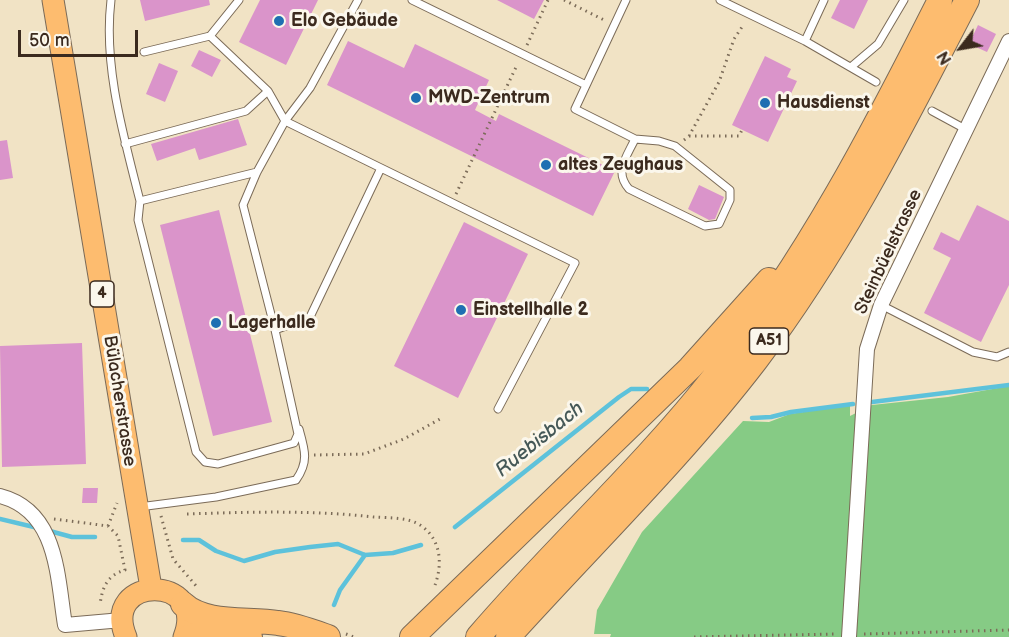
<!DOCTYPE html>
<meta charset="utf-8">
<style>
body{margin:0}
#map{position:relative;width:1009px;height:637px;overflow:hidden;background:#f1e3c5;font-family:"Balsamiq Sans",sans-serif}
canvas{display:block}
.north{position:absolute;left:931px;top:18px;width:60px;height:60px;-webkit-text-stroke:4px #fbf7ec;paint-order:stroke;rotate:239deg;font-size:16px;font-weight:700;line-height:24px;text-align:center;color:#3b2a1e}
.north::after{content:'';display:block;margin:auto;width:21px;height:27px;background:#3b2a1e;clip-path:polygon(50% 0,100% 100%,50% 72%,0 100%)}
.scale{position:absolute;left:18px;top:30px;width:120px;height:27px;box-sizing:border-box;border:3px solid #3b2a1e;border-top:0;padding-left:8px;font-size:18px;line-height:21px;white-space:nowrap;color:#3b2a1e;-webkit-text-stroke:4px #fbf7ec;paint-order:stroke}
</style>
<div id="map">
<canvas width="1009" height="637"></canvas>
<div class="north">N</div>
<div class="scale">50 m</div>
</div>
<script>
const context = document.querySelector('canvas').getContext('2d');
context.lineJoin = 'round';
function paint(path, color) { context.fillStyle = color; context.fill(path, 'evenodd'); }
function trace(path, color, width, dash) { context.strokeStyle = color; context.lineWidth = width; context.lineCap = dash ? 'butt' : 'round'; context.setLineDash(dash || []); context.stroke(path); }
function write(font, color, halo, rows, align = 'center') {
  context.font = font + ' "Balsamiq Sans",sans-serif'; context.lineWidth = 6; context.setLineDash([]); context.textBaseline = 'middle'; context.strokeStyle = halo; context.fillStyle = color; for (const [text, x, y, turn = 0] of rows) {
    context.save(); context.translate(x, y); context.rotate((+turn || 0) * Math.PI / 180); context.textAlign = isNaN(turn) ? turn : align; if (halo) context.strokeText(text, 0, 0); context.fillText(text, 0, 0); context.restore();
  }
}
const green = new Path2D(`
 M1009,386V637H610L611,634H594L597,610L642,532L743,421L769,422L790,414L850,405V416L872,405L948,397Z`);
const stream = new Path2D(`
 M872,402L1009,385
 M752,418L771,417L791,412L853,404
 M0,519L38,528
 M455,527L619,397L631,389H647
 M46,530L72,537H95
 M183,540H199L216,551L244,561L275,552L310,547L338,544L365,555L393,553L421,545
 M334,605L340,590L365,555`);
const building = new Path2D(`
 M140,0H209L210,5L145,21Z
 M260,0H318L286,65L239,42Z
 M497,0H544L534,19Z
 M840,0H868L854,29L831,18Z
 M978,25L996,34L987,52L969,44Z
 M348,41L404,68L415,44L489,80L475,110L496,121L499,114L615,171L593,216L327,85Z
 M199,50L221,60L212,77L191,66Z
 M765,56L791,69L787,77L797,81L768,142L732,125Z
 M159,63L178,71L165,102L146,94Z
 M238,119L247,145L199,160L195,148L157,161L151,144Z
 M7,140L13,178L0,180V141Z
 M699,185L724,197L715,219L709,220L688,209Z
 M977,205L1009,221V285L981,342L924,313L951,258L933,249L941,232L959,241Z
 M219,210L272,422L213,436L160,225Z
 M464,222L528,254L458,398L394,366Z
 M82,343L86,464L2,467L0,346Z
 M83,488H98L97,503H82Z`);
const path = new Path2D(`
 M564,0L606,21
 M527,45L548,0
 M689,136H739L742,130
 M684,140L689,136L719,82L734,39L744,24
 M456,194L517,65
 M314,455L364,454L404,439L440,419
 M187,514C250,512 311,510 374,517C389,518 411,517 423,527C442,542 442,566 435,585
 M161,516L173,559L198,588
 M54,519L108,526L118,536L125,570C107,575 102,588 100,605
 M108,526L117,503
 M346,634L354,637
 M864,634L1009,630
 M694,637L837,634`);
const lane = new Path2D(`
 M111,0C103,67 124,137 140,201
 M412,0L586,85
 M626,0L575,109L635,139
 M720,0L805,41L876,82
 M210,36L239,0
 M805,41L824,0
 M144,52L210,36L268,91L285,121L381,168
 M851,67L878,44L904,0
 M932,111L967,130
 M635,139L659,141L675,146L730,190V200L719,224L705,226L629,189C614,172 626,158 635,139Z
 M125,144L246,111L268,91
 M257,172L140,201L138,220L196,452L205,462L218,464L294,443L298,434L275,330L243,205L257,172L285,121L310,88L358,0
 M881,305L973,352L997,357L1009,352
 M275,330L310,317L381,168L575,263L498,409
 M139,507L216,497L296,480C309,462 305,450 299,429`);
const street = new Path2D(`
 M0,496C58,511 57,576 65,625L122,620
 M849,637L867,349L881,305L1009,41`);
const primary = new Path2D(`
 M53,0L151,588
 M126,637C100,574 209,574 184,637`);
const highway = new Path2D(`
 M183,604C205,625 249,618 278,623C295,625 311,631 328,637
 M189,637L209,633L250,637
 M412,637L690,368L769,280
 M478,637C554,548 642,469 715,376C807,260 874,131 940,0
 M508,637C591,545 680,459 756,360C841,248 903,124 967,0`);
const markers = [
 [279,21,6,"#1f6fb2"],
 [416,98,6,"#1f6fb2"],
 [765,103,6,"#1f6fb2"],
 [546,165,6,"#1f6fb2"],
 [461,310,6,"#1f6fb2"],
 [216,323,6,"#1f6fb2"]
];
const shields = [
 [102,294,24],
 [769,341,39]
];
const shieldNames = [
 ["4",102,294],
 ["A51",769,341]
];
const poiNames = [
 ["Elo Gebäude",291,21],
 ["MWD-Zentrum",428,98],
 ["Hausdienst",777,103],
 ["altes Zeughaus",558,165],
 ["Einstellhalle 2",473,310],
 ["Lagerhalle",228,323]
];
const streetNames = [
 ["Steinbüelstrasse",889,252,-65],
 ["Bülacherstrasse",119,401,81]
];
const waterNames = [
 ["Ruebisbach",540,440,-39]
];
paint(green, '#86cb85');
trace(stream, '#5dc2db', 4.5);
paint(building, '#da94ca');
trace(lane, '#7b6b58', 9);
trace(street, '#7b6b58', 16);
trace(primary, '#7b6b58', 23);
trace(highway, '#7b6b58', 26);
trace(path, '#7b6b58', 3, [1.5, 4.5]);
trace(lane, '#fff', 7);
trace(street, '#fff', 14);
trace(primary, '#fdbc6f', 21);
trace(highway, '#fdbc6f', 24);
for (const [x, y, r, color] of markers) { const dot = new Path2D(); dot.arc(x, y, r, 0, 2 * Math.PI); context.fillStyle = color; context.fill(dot); trace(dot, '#fbf7ec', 2); }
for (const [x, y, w] of shields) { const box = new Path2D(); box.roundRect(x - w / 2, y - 13, w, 26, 4.5); context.fillStyle = '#fbf7ec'; context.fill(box); trace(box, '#3b2a1e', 1.5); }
write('bold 16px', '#3b2a1e', null, shieldNames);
write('bold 18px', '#3b2a1e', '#fbf7ec', poiNames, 'left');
write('18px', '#3b2a1e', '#fbf7ec', streetNames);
write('italic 20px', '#455857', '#fbf7ec', waterNames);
</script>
